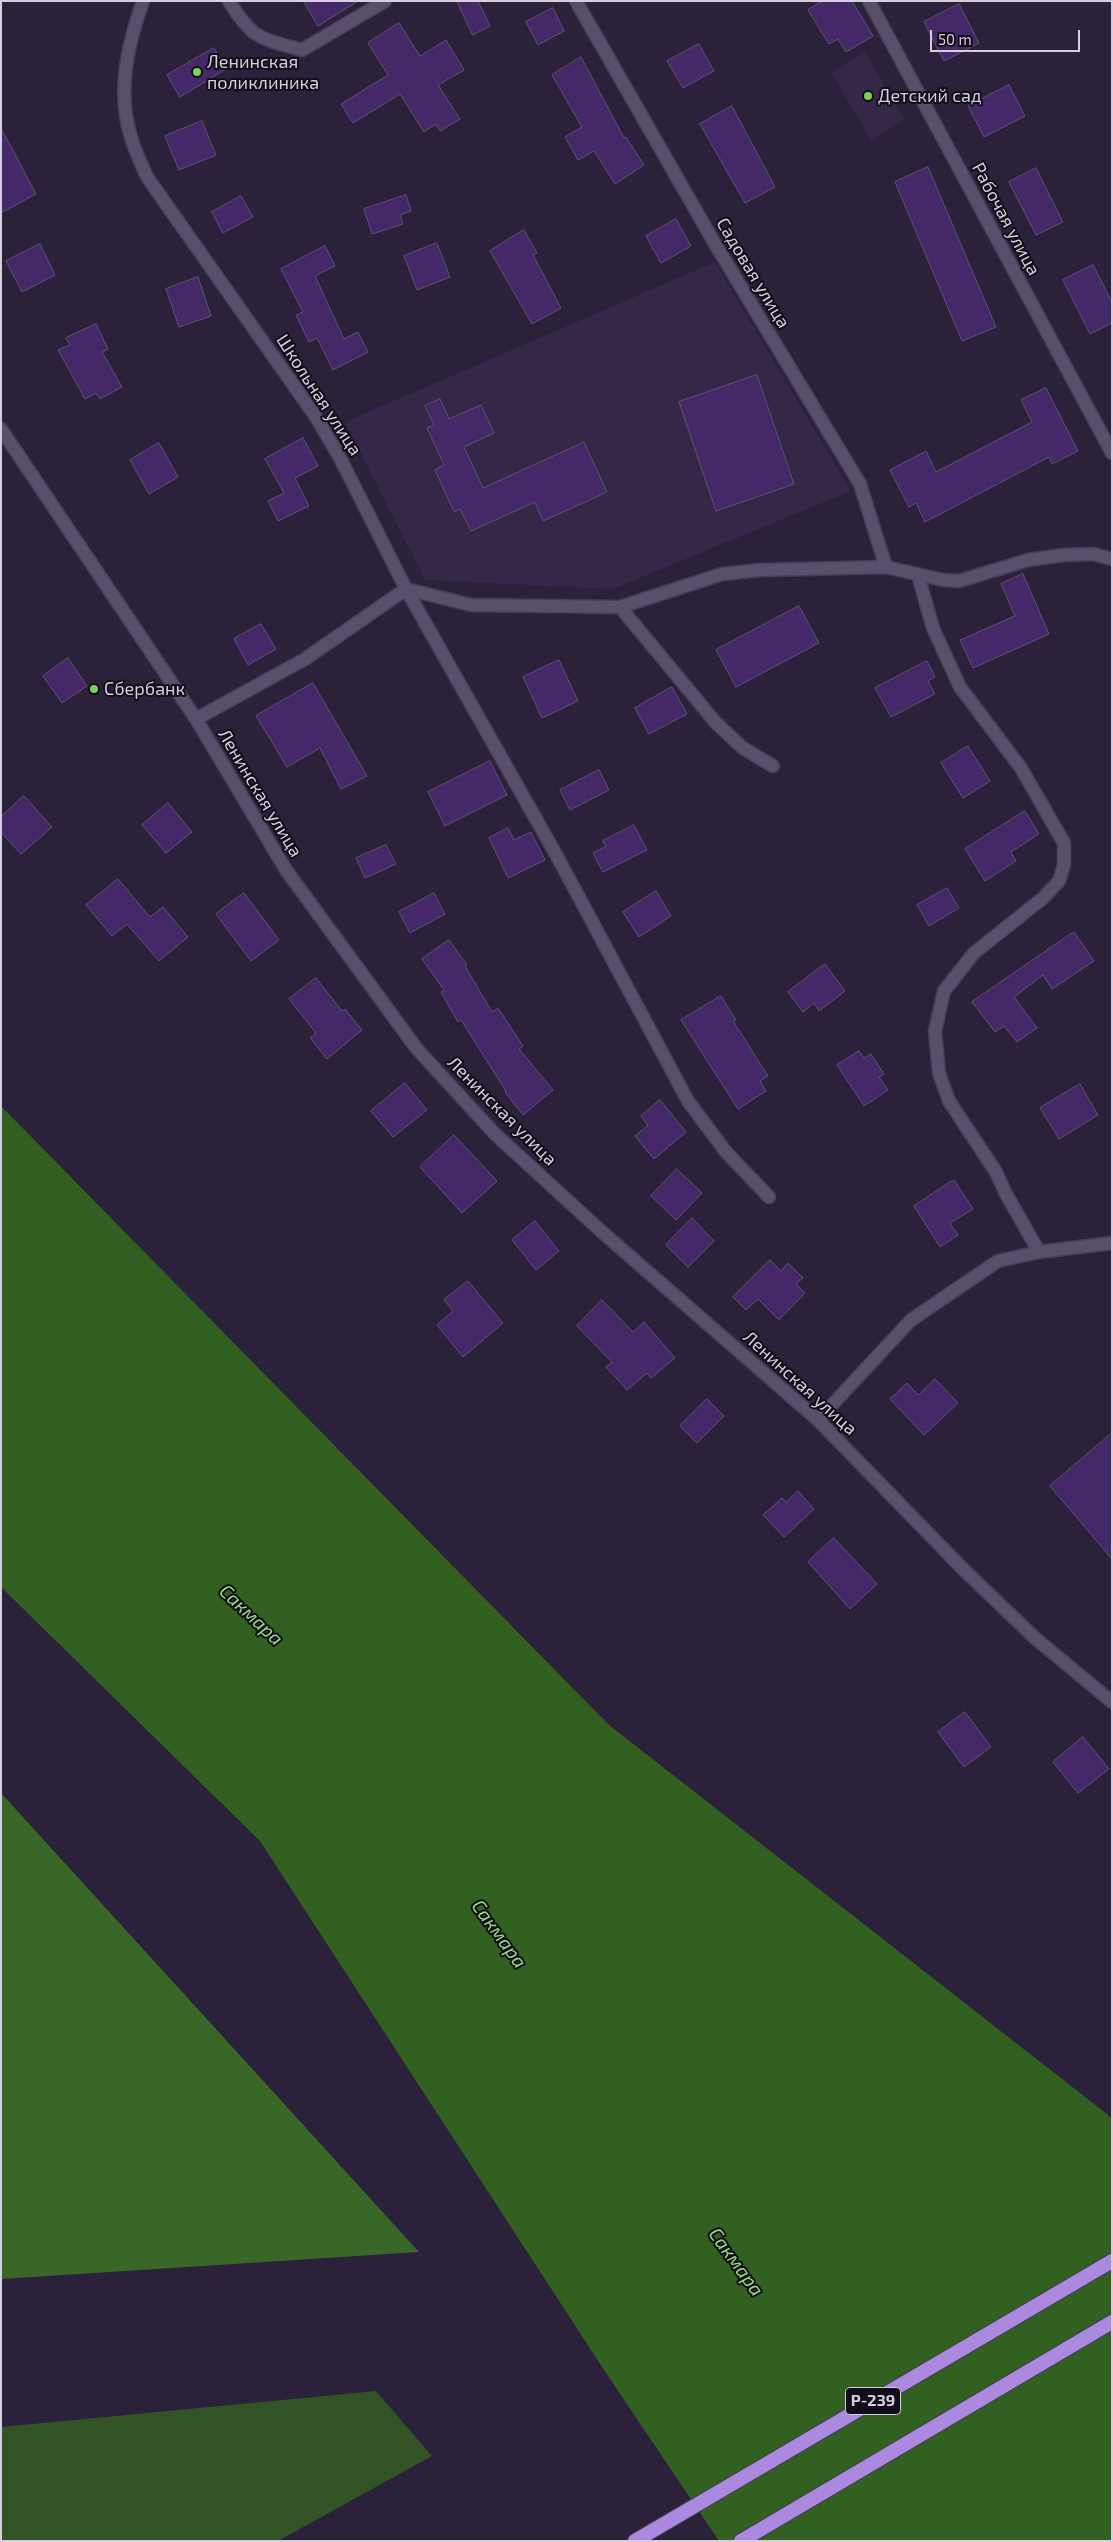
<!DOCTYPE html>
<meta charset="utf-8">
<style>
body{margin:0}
#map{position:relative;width:1113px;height:2542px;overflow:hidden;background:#2b213b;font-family:"Exo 2",sans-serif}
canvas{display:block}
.frame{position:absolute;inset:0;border:2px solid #d4cedf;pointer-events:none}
.scale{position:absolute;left:930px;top:30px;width:150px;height:22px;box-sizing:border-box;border:2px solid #d4cedf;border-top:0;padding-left:6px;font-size:15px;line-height:18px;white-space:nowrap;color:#d4cedf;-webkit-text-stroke:4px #120d19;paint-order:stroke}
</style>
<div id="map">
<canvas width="1113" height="2542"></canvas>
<div class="frame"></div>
<div class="scale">50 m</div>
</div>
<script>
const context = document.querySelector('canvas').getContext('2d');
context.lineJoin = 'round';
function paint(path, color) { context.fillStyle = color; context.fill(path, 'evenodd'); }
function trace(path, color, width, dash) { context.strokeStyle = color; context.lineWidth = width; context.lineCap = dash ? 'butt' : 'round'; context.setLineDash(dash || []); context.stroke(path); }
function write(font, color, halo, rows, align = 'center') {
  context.font = font + ' "Exo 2",sans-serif'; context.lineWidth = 4; context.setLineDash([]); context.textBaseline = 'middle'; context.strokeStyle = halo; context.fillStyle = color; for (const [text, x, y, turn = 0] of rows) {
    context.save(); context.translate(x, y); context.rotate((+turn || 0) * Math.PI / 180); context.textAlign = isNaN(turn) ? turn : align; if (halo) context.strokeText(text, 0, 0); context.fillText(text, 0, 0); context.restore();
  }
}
const built = new Path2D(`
 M865,52L905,120L871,140L831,72Z
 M715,262L851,491L613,589L425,580L345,422Z`);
const green = new Path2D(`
 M376,2391L432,2456L278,2541H1V2427Z`);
const forest = new Path2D(`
 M1,1793L419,2252L1,2279Z`);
const water = new Path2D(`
 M1,1106L609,1725L1112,2118V2541H719L604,2370L260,1841L1,1587Z`);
const building = new Path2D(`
 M304,1H358L318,26Z
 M457,1H478L490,26L473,35Z
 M822,1H852L873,36L846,52L838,39L829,44L808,10Z
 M959,4L979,43L944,61L924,22Z
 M553,8L564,31L538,45L526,22Z
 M399,23L420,56L446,40L464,70L438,85L460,119L440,131L436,124L424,132L400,94L353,123L341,104L388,75L368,43Z
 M699,44L714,71L683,88L667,61Z
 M214,48L226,69L180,97L167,75Z
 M581,57L624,138L626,137L644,165L615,184L594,151L578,160L565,137L582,127L552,75Z
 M1009,85L1025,116L984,137L968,106Z
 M732,106L775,187L745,203L700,124Z
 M202,121L216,155L179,170L165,136Z
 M1,128L36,194L1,213Z
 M928,167L996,327L962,341L895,182Z
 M1036,168L1063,222L1036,235L1009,182Z
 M406,195L411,211L400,215L403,224L372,234L364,209Z
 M241,196L253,217L223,233L212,212Z
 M676,219L691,246L661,263L646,236Z
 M524,230L537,253L533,255L561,308L532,324L490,251Z
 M437,243L450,277L417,290L404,256Z
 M40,244L55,275L22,292L6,261Z
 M325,246L335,266L315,276L344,339L358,332L368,352L333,370L317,338L309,342L296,315L303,312L281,269Z
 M1093,265L1112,302V323L1090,334L1063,280Z
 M198,277L211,316L179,327L166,289Z
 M96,324L108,349L102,352L122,387L100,399L96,393L85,399L58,350L70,345L66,338Z
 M757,375L794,484L716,511L679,402Z
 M1046,388L1078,451L1052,464L1049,457L925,522L916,503L909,507L890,470L926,451L936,472L1032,422L1021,400Z
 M440,399L449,419L481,405L494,433L464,447L483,488L584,442L607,492L543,521L535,502L471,531L460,509L454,512L435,470L444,465L427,428L434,425L425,406Z
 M303,438L318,466L295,478L309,506L278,521L268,501L284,493L265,459Z
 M159,443L178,477L149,494L130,460Z
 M1023,574L1049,634L973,668L960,640L1015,616L1001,584Z
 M799,606L819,643L736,687L716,650Z
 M261,624L276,649L248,665L234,639Z
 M68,658L87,686L62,703L43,676Z
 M559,660L578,701L542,718L523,677Z
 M927,661L935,677L928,681L935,694L891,717L875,688Z
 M313,683L367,776L341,789L320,748L287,767L256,716Z
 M672,687L687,714L649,734L635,708Z
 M968,746L990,781L963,798L941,763Z
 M490,761L507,795L445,826L428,792Z
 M599,770L609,790L570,810L560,790Z
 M24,796L52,827L21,854L1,832V817Z
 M168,803L192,832L166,853L142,825Z
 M1025,811L1039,834L1011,852L1016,861L985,881L965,849Z
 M634,825L647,850L603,872L593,853L606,846L603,841Z
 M508,828L514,840L531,832L545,860L508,878L489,838Z
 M386,845L396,864L365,878L356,858Z
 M118,879L150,917L163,907L188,937L159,961L127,924L112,936L86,905Z
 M947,888L959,908L929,926L917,905Z
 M656,891L671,916L639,937L623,912Z
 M244,893L279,940L251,961L216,914Z
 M434,893L445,914L410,933L399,912Z
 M1074,932L1094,961L1052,989L1043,975L1014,997L1037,1028L1017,1042L1004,1026L995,1032L972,1002Z
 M449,940L467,965L465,966L492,1012L498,1008L523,1046L519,1049L553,1090L523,1115L505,1092L506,1091L461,1020L458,1022L441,992L444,990L422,959Z
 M825,964L845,991L819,1011L814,1003L803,1012L788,992Z
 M316,978L342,1011L345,1009L362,1030L327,1059L310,1038L316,1033L289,999Z
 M721,996L736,1020L733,1021L768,1076L760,1081L766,1091L738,1109L681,1020Z
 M859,1051L864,1058L871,1054L884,1074L879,1077L888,1090L864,1106L837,1065Z
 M405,1083L427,1110L393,1137L371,1111Z
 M1080,1084L1098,1115L1059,1139L1040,1108Z
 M660,1100L686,1132L654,1159L635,1136L648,1125L641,1116Z
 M454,1135L497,1181L462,1213L420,1167Z
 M677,1169L702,1193L676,1220L651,1196Z
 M954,1180L973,1209L950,1223L958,1235L940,1247L914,1206Z
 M692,1218L714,1241L688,1267L666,1245Z
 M535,1221L559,1251L536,1270L512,1240Z
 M770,1260L781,1271L788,1263L803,1278L796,1284L805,1293L779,1320L758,1299L746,1310L733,1297Z
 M468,1281L503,1323L463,1357L437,1325L453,1311L444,1300Z
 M602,1300L633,1332L644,1322L675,1358L651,1378L647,1373L627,1390L606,1367L612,1362L577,1326Z
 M935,1379L958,1403L924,1435L890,1399L907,1383L918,1395Z
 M707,1399L724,1416L697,1443L680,1426Z
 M1112,1433V1559L1050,1486Z
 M798,1491L814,1509L784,1537L763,1515L782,1498L786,1502Z
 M834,1538L877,1584L850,1609L808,1562Z
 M965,1712L991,1747L964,1767L938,1732Z
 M1083,1737L1109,1769L1078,1793L1053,1762Z`);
const minor = new Path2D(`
 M143,1C128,44 117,89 130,134C134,149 141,163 147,177L316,417L340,458L406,589L305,659L196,719
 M229,1C253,40 260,38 302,50L385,1
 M576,1L715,244L860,484L886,567
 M869,1L1112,453
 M1,429L196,719L286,870L417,1049L495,1134L602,1232L818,1420L964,1570L1035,1638L1112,1702
 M918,575L933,628L960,687L1021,768L1064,843V865L1059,881L1043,898L974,953L944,991L935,1031L939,1073L949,1101L996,1172L1006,1194L1039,1252
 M406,589L471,605L620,607L722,574L760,570L886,567L943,580L959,581L1028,560L1063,555L1093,554L1112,559
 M406,589L558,858L688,1101L726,1152L769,1197
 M620,607L716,723L743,748L773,766
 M818,1420L911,1320L998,1261L1039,1252L1112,1243`);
const trunk = new Path2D(`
 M635,2541L1112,2261
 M741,2541L1112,2322`);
const markers = [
 [197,72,5,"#78d258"],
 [868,96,5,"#78d258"],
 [94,689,5,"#78d258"]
];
const shields = [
 [873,2401,55]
];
const shieldNames = [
 ["Р-239",873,2401]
];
const poiNames = [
 ["Ленинская",207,62],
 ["поликлиника",207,83],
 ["Детский сад",878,96],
 ["Сбербанк",104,689]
];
const streetNames = [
 ["Рабочая улица",1006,219,62],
 ["Садовая улица",753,273,59],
 ["Школьная улица",319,395,57],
 ["Ленинская улица",260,793,59],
 ["Ленинская улица",502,1111,45],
 ["Ленинская улица",800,1383,42]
];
const waterNames = [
 ["Сакмара",251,1615,43],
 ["Сакмара",499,1934,54],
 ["Сакмара",736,2262,54]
];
paint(built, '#342748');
paint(green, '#315325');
paint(forest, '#396728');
paint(water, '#316020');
paint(building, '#442867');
trace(building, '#5e5371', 1);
trace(minor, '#463c53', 15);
trace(trunk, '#463c53', 16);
trace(minor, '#594e6c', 12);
trace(trunk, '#aa89de', 14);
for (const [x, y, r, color] of markers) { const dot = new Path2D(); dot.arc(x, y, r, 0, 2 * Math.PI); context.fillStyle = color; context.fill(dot); trace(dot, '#120d19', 2); }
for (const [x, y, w] of shields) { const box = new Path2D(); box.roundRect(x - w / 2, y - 13.5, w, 27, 4); context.fillStyle = '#120d19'; context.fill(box); trace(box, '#d4cedf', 1); }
write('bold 16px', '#d4cedf', null, shieldNames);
write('18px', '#d4cedf', '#120d19', poiNames, 'left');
write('18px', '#d4cedf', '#120d19', streetNames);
write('italic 19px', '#98db83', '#120d19', waterNames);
</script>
